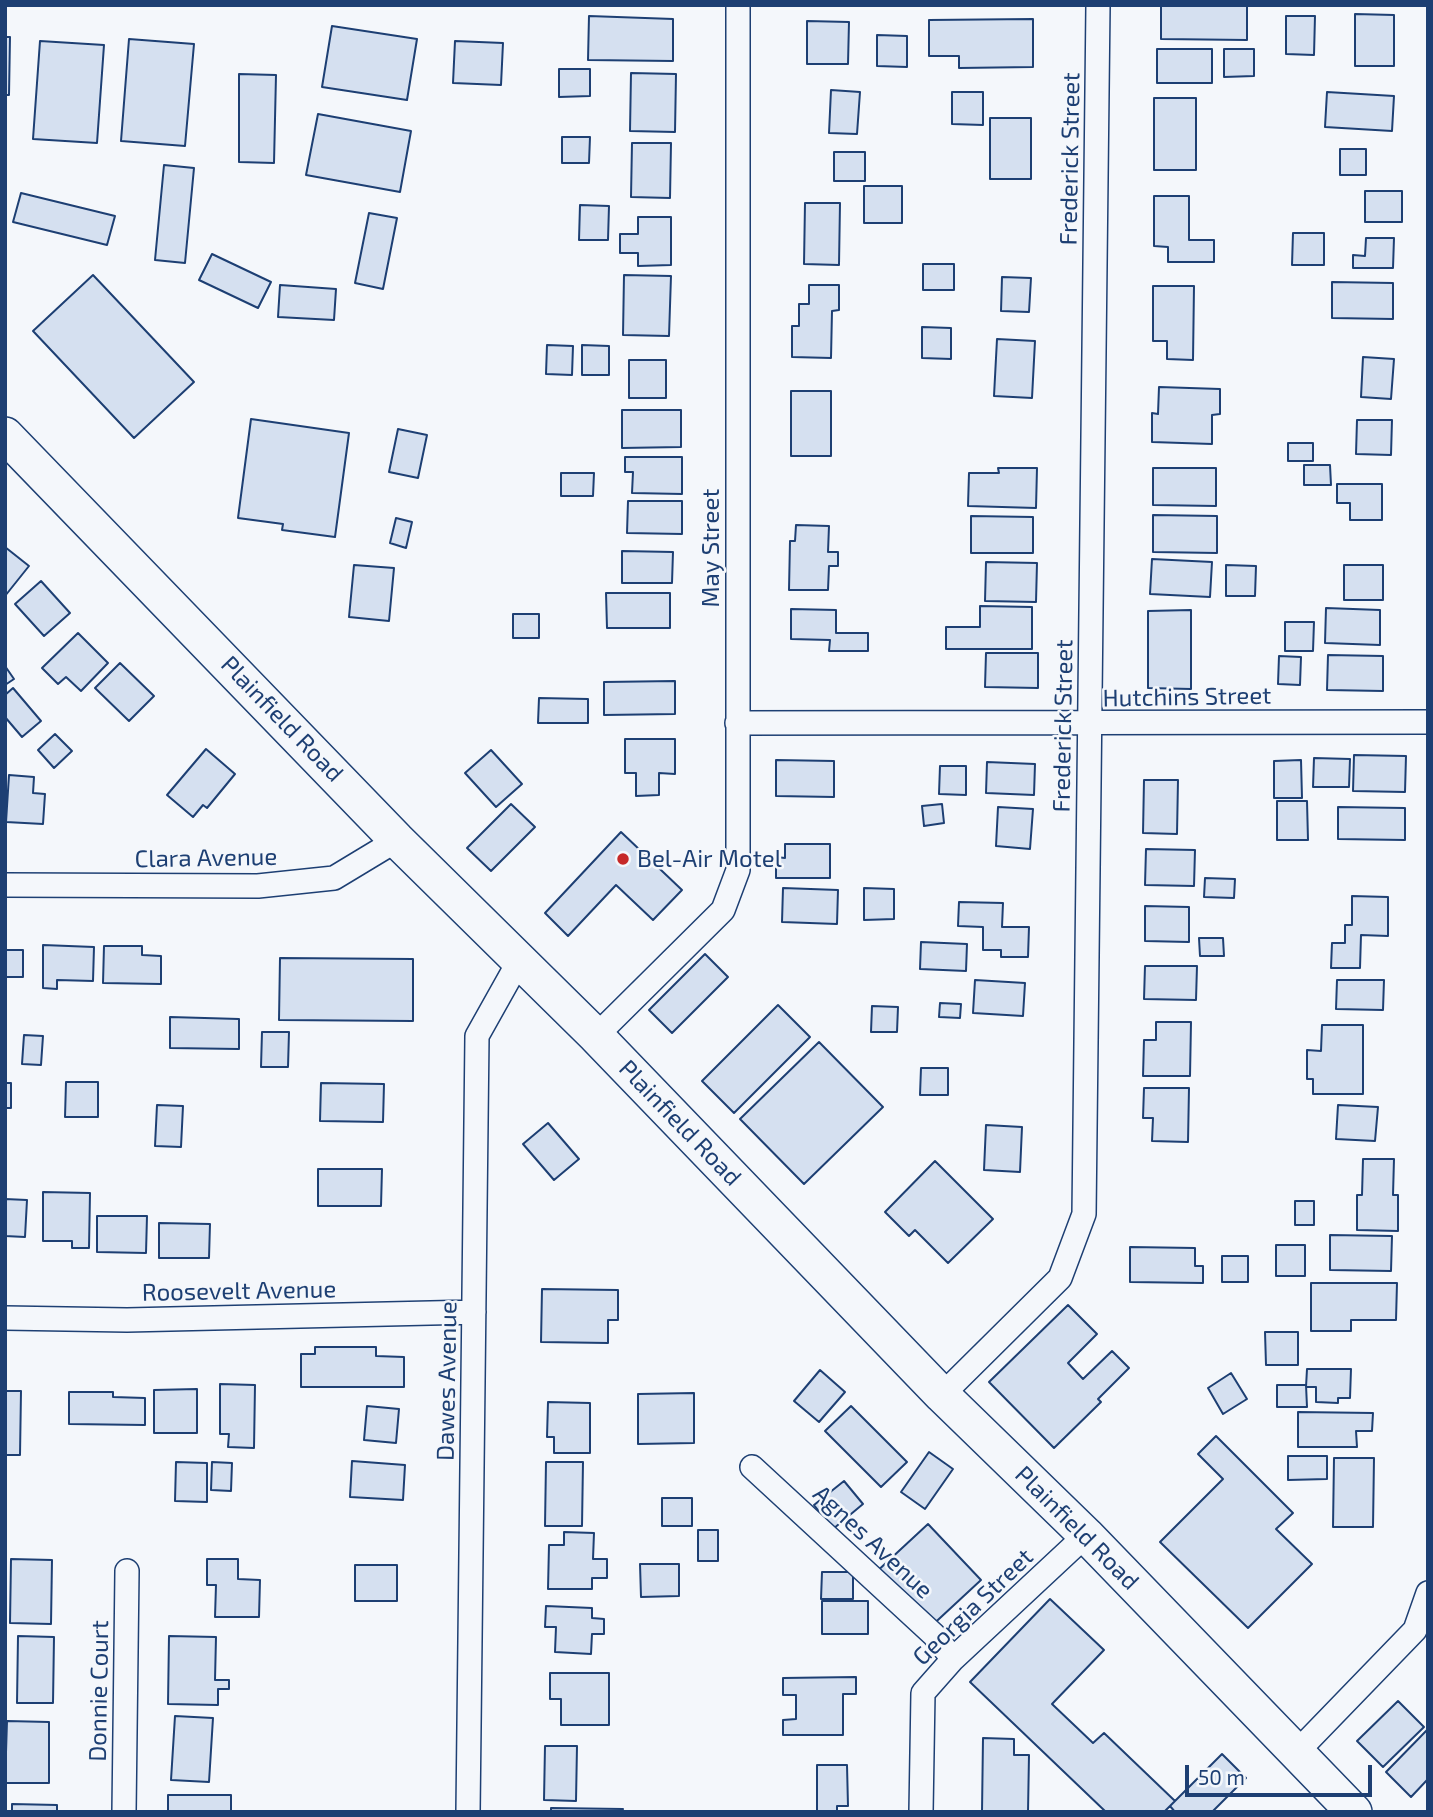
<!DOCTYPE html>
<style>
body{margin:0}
#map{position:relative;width:1433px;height:1817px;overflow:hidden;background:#f4f7fb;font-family:"Exo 2",sans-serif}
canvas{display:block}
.frame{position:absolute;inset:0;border:7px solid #1d3f73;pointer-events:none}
.scale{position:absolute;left:1185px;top:1765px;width:187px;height:32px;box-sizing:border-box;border:4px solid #1d3f73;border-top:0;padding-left:9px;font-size:21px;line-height:24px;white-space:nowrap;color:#1d3f73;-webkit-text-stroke:5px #f4f7fb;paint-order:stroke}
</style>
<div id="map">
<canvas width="1433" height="1817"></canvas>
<div class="frame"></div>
<div class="scale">50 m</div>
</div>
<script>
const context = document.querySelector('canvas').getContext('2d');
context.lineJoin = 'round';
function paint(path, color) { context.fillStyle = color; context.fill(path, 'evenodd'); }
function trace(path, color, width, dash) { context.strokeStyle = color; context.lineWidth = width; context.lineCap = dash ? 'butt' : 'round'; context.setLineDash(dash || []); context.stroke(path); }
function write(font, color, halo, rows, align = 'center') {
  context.font = font + ' "Exo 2",sans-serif'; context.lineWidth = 5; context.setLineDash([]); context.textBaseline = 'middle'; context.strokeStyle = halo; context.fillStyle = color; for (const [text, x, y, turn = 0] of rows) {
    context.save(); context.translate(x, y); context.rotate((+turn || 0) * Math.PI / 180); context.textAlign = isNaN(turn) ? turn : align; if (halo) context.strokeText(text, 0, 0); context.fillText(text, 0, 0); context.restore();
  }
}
const building = new Path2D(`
 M1161,5H1247V40L1161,39Z
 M1355,14L1394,15V66H1355Z
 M589,16L673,19V61L588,60Z
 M1286,16H1315L1314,55L1286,54Z
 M1033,19V67L959,68V56H929V20Z
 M807,21L849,22L848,64H807Z
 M332,26L417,39L407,100L322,87Z
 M877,35L907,36V67L877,66Z
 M5,37H10L9,95H5Z
 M129,39L194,44L185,146L121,141Z
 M40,41L104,45L97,143L33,139Z
 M455,41L503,43L501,85L453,83Z
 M1157,49H1212V83H1157Z
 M1224,49H1254V76L1224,77Z
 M559,69H590V96L559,97Z
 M631,73L676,74L675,132L630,131Z
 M239,74L276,75L274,163L239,162Z
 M831,90L860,92L857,134L829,133Z
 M952,92H983V125L952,124Z
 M1327,92L1394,96L1392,131L1325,127Z
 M1154,98H1196V170H1154Z
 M318,114L411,131L400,192L306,175Z
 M990,118H1031V179H990Z
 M562,137H590L589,163H562Z
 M632,143H671L670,198L631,197Z
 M1340,149H1366V175H1340Z
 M834,152H865V181H834Z
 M164,165L194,168L185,263L155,260Z
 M864,186H902V223H864Z
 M1365,191H1402V222H1365Z
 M21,193L115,216L107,245L13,222Z
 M1154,196H1189V240H1214V262H1168V247L1154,246Z
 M805,203H840L839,265L804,264Z
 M580,205L609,206L608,240H579Z
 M369,213L397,218L383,289L355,283Z
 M638,217H671V265L638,266V253H620V234H638Z
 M1293,233H1324V265H1292Z
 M1366,238H1394L1393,268H1353V255L1365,256Z
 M212,254L271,282L258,308L199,280Z
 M923,264H954V290H923Z
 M93,275L194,382L134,438L33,331Z
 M624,275L671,276L669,336L623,335Z
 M1002,277L1031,278L1029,312L1001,311Z
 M1332,282L1393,283V319L1332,318Z
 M280,285L336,289L334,320L278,317Z
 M809,285H839V310L832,311L831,358L792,357V326H799V304H809Z
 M1153,286H1194L1193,360L1167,359V341H1153Z
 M922,327L951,328V359L922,358Z
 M997,339L1035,341L1032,398L994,396Z
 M547,345L573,346L572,375L546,374Z
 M582,345L609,346V375H582Z
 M1363,357L1394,359L1391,399L1361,397Z
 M629,360H666V398H629Z
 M1159,387L1220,389V414L1212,415V444L1152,442V413L1158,414Z
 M791,391H831V456H791Z
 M622,410H681V447L622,448Z
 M251,419L349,433L335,537L282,530L283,524L238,518Z
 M1357,420H1392L1391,455L1356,454Z
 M398,429L427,435L418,478L389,472Z
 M1288,443H1313V461H1288Z
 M625,457H682V494L632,493L633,472H625Z
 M1304,465H1330L1331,485H1304Z
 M998,468H1037L1036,508L968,506L969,473H999Z
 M1153,468H1216V506L1153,505Z
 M561,473H594L593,496H561Z
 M1337,484H1382V520H1350V503H1337Z
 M628,501H682V534L627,533Z
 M1153,515L1217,516V553L1153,552Z
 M971,516L1033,517V553H971Z
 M396,518L412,522L406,548L390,543Z
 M796,525L829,526L828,552H838V566H829L828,590H789L790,541H795Z
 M5,547L29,566L5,596Z
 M622,551L673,552L672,583H622Z
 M1152,559L1212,562L1210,597L1150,594Z
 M986,562L1037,563L1036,602L985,601Z
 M354,565L394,568L389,621L349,617Z
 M1226,565L1256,566L1255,596H1226Z
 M1344,565H1383V600H1344Z
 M41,581L70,613L44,636L15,604Z
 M606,593H670V628H607Z
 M980,606L1032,607V649H946V627H980Z
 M1326,608L1380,610V645L1325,643Z
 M791,609L836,610V633H868V651H829L830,640L791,639Z
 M1191,610V689L1148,688V611Z
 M513,614H539V638H513Z
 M1285,622H1314L1313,651H1285Z
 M78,633L108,663L81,691L66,677L58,684L42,668Z
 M986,653H1038V688L985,687Z
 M1328,655L1383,656V691L1327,690Z
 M1279,656L1301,657L1300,685L1278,684Z
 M120,663L154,696L129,721L95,688Z
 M5,666L14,679L5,685Z
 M675,681V714L604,715V682Z
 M13,688L41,721L22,737L5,717V695Z
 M539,698L588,699V723H538Z
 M55,734L72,751L54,768L38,750Z
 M625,739H675V774L659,773V795L636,796V773H625Z
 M206,749L235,774L207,808L203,805L193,817L167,795Z
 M491,750L522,784L496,807L465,773Z
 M1354,755L1406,756L1405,792L1353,791Z
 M1314,758L1350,759L1349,787H1313Z
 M776,760L834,761V797L776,796Z
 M1301,760L1302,798H1274V761Z
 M987,762L1035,764L1034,795L986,793Z
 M940,766H966V795L939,794Z
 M9,775L34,777L33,793L45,794L43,824L6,822Z
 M1144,780H1178L1177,834L1143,833Z
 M1277,801H1307L1308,840H1277Z
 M511,804L535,827L491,871L467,848Z
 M942,804L944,823L924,826L922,806Z
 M998,807L1033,809L1030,849L996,846Z
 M1338,807L1405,808V840L1338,839Z
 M621,832L682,890L653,920L616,885L568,936L545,913Z
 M785,844H830V878H776V857L785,858Z
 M1146,849L1195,850L1194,886L1145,885Z
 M1205,878L1235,879L1234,898L1204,897Z
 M783,888L838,890L837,924L782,922Z
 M864,888L894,889V919L864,920Z
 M1352,896L1388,897V936L1361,935L1360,968H1331L1332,943H1345V925H1352Z
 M959,902L1003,903L1002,927H1029L1028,957H1001V950H983V927L958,926Z
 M1145,906L1189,907V942L1145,941Z
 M1199,938H1223L1224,956H1200Z
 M921,942L967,944L966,971L920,969Z
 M43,945L94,947L93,981L57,980V989L43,988Z
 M104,946H142V955L161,956V984L103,983Z
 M5,950H23V977H5Z
 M705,954L728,977L672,1033L649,1010Z
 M280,958L413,959V1021L279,1020Z
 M1145,966H1197L1196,1000L1144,999Z
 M975,980L1025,983L1023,1016L973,1013Z
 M1337,980H1384L1383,1010L1336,1009Z
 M940,1003L961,1004L960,1018L939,1017Z
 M778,1005L810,1037L734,1113L702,1081Z
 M872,1006L898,1007L897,1032H871Z
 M170,1017L239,1019V1049L170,1048Z
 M1156,1022H1191L1190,1076H1143L1144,1040H1156Z
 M1322,1025H1363V1094H1313V1079H1307V1050L1321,1051Z
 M262,1032H289L288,1067H261Z
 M24,1035L43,1036L41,1065L22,1064Z
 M819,1042L883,1107L804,1184L740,1119Z
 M921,1068H948V1095H920Z
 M66,1082H98V1117H65Z
 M5,1083H11V1108H5Z
 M321,1083L384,1084L383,1122L320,1121Z
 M1144,1088H1189L1188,1142L1152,1141L1153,1118H1143Z
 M157,1105L183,1106L181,1147L155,1146Z
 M1338,1105L1378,1107L1375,1141L1336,1139Z
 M548,1123L579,1159L554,1180L523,1144Z
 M986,1125L1022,1127L1020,1172L984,1170Z
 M1363,1159H1394L1393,1195H1398V1231L1357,1230V1195H1362Z
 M935,1161L993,1219L948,1263L915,1230L909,1236L885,1212Z
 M318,1169H382L381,1206H318Z
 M43,1192L90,1193L89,1248H72V1241H43Z
 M5,1199L27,1200L25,1237L5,1236Z
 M1295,1201H1314V1225H1295Z
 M97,1216H147L146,1253L97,1252Z
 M159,1223L210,1224L209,1258H159Z
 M1330,1235L1392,1236L1391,1271L1330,1270Z
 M1276,1245H1305V1276H1276Z
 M1130,1247L1195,1248V1266H1203V1283L1130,1282Z
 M1222,1256H1248V1282H1222Z
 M1311,1283H1397L1396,1320H1351V1331H1311Z
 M542,1289L618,1290V1320H608V1343L541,1342Z
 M1068,1305L1097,1334L1068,1363L1083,1379L1112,1351L1129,1368L1098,1399L1101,1402L1054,1448L989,1382Z
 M1265,1332H1298V1365H1266Z
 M315,1347H376V1356L404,1357V1387H301V1354H315Z
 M1307,1369H1351L1350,1398H1338V1403L1316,1402V1387H1306Z
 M820,1370L845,1392L819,1422L794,1401Z
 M1231,1373L1247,1399L1223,1414L1208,1388Z
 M220,1384L255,1385L254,1448L228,1447L229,1434H220Z
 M1277,1385H1306L1307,1407H1277Z
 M197,1389V1433H154V1390Z
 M5,1391H21L20,1455H5Z
 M69,1392H113V1397L145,1398V1425L69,1424Z
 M694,1393V1443L638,1444V1394Z
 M548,1402L590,1403V1453H554V1437H547Z
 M367,1406L399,1409L396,1443L364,1440Z
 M851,1406L907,1462L881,1487L825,1431Z
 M1298,1412L1373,1413L1372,1431H1356L1357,1447H1298Z
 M1216,1436L1293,1513L1276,1529L1312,1564L1248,1628L1160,1542L1223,1479L1198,1454Z
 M929,1452L953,1469L925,1509L901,1492Z
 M1288,1456H1327V1479L1288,1480Z
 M1334,1458H1374L1373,1527H1333Z
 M352,1461L405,1465L403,1500L350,1497Z
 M176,1462L207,1463V1502L175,1501Z
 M212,1462L232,1463L231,1491L211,1490Z
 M546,1462H583L582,1526H545Z
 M844,1481L863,1504L833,1529L814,1505Z
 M662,1498H692V1526H662Z
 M928,1524L981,1580L926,1631L873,1575Z
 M698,1530H718V1561H698Z
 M564,1532L594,1533L593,1559H607V1578H592V1589H548L549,1545H564Z
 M11,1559L52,1560L51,1624L10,1623Z
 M207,1559H238V1579L260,1580L259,1617H215L216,1585H207Z
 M640,1564H679V1596L641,1597Z
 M355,1565H397V1601H355Z
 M822,1572H853V1599H821Z
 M1050,1599L1104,1650L1052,1704L1093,1743L1104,1733L1175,1801L1164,1812H1106L970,1682Z
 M822,1601H868V1634H822Z
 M546,1606L592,1608V1618L604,1619V1634H592L591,1654L555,1652L556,1627H545Z
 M18,1636L54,1637L53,1703H17Z
 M169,1636L216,1637L215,1680H229V1689H218V1705L168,1704Z
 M550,1673H609V1725H561V1699H550Z
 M856,1677V1694H843V1735H783V1720L796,1719V1695H783V1678Z
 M1398,1701L1424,1727L1383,1767L1357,1741Z
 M175,1716L213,1718L209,1782L171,1780Z
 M7,1721L49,1722V1783H5Z
 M1428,1729V1779L1411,1797L1386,1772Z
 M983,1738L1014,1739V1755H1029L1028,1812H982Z
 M545,1746H577L576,1801L544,1800Z
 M1222,1754L1246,1778L1212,1812H1175L1170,1806Z
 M817,1765H847L848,1806H837V1812H817Z
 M168,1795H231V1812H168Z
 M12,1804L57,1805V1812H12Z
 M551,1808L623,1809L622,1812H551Z`);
const minor = new Path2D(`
 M737,723L1428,722
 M5,885L258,886L334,878L397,840
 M596,1036L723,910L738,870V5
 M5,1318L127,1320L474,1312
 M942,1395L1060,1278L1084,1214L1098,5
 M752,1467L934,1635L953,1659
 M1296,1753L1415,1630L1428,1593
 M124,1812L127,1571
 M468,1812L477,1036L519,961
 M921,1812L923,1693L953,1659L1086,1535`);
const primary = new Path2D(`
 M5,435L397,840L596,1036L942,1395L1086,1535L1354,1812`);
const markers = [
 [623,859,7,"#c62828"]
];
const streetNames = [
 ["Frederick Street",1070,159,-89],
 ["May Street",711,548,-90],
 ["Hutchins Street",1187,697,-1],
 ["Plainfield Road",282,719,46],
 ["Frederick Street",1063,726,-89],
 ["Clara Avenue",206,858,-1],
 ["Plainfield Road",680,1123,46],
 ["Roosevelt Avenue",239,1291,-1],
 ["Dawes Avenue",447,1381,-89],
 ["Plainfield Road",1077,1528,45],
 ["Agnes Avenue",873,1542,43],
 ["Georgia Street",973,1607,-44],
 ["Donnie Court",99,1691,-89]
];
const poiNames = [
 ["Bel-Air Motel",637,859]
];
paint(building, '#d5e0f0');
trace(building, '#1d3f73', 2);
trace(minor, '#1d3f73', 26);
trace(primary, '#1d3f73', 38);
trace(minor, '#f4f7fb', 23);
trace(primary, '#f4f7fb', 35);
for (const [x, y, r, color] of markers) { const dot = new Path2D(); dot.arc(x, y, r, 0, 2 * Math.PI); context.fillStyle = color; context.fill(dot); trace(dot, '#f4f7fb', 2.5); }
write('24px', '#1d3f73', '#f4f7fb', streetNames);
write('24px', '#1d3f73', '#f4f7fb', poiNames, 'left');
</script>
